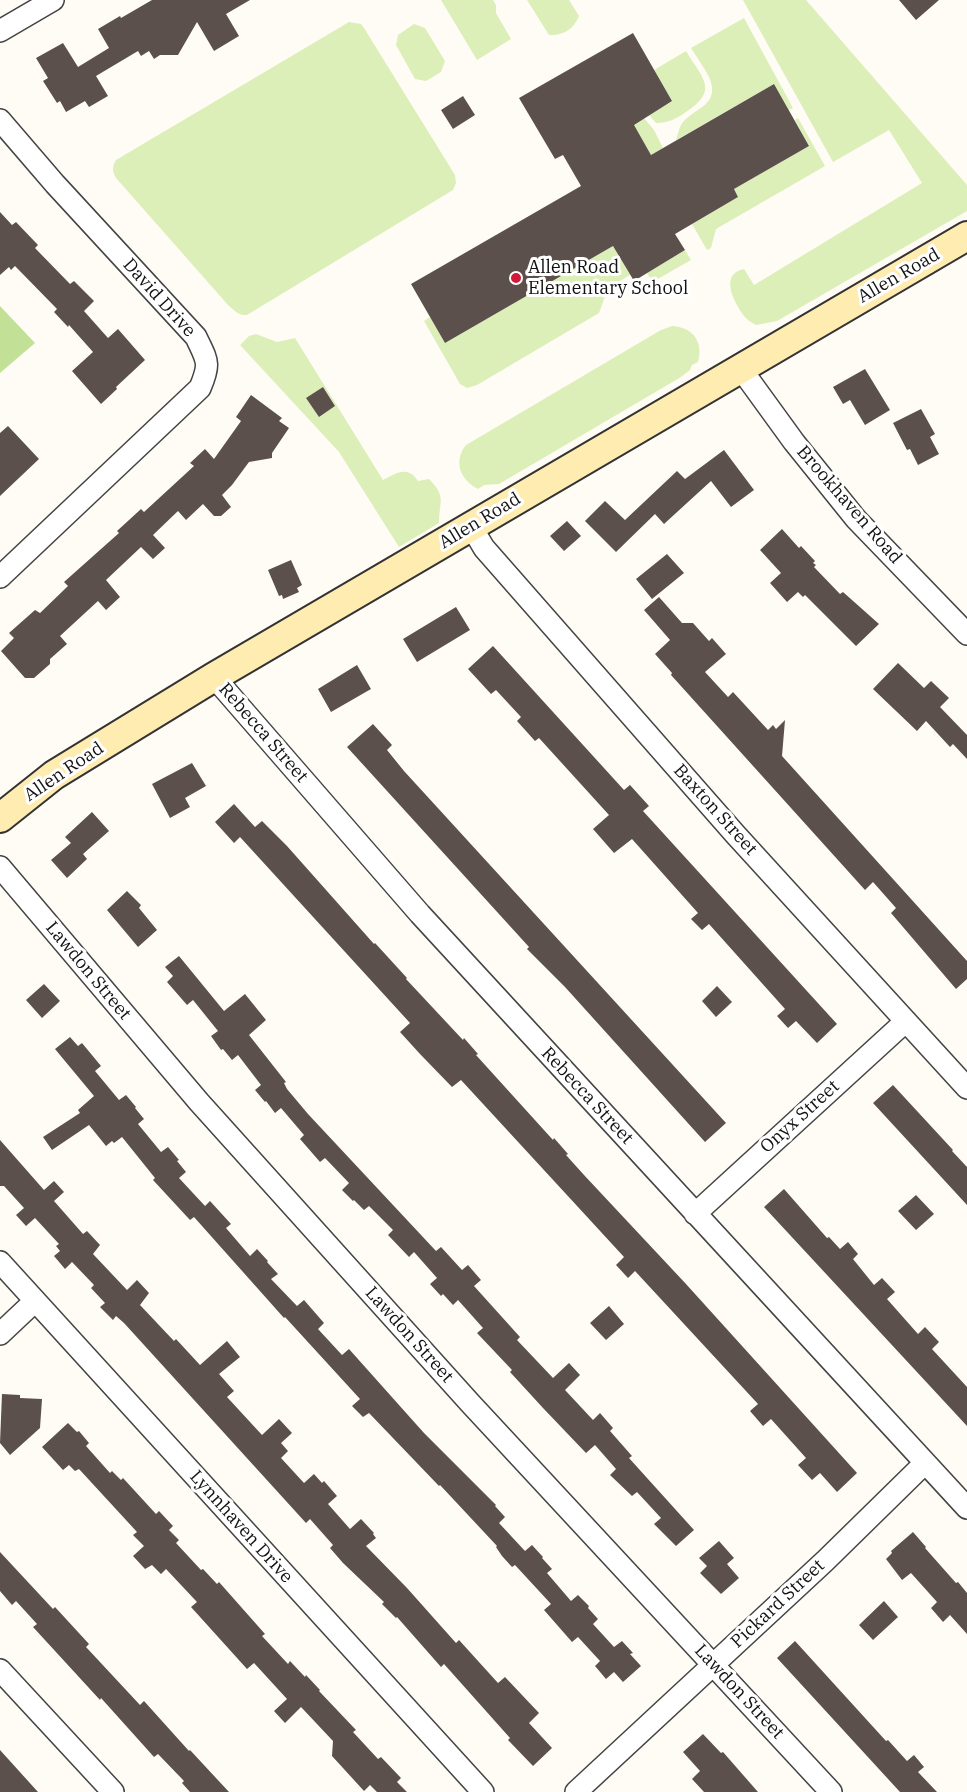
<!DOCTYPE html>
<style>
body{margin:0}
canvas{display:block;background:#fffcf5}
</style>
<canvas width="967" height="1792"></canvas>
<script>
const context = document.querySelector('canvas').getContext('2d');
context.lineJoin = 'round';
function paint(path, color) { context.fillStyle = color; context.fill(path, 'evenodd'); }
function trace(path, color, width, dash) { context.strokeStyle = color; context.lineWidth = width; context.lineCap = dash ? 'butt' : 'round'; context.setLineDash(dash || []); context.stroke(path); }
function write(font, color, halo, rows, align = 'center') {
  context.font = font + ' "IBM Plex Serif",serif'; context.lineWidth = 6; context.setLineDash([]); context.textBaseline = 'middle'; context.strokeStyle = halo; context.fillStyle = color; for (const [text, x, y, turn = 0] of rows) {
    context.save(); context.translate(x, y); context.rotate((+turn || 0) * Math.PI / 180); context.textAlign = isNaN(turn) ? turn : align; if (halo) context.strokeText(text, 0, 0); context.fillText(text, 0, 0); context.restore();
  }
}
const green = new Path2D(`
 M441,0H493L496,5V13L511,39L477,60Z
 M527,0H569L579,16C574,29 563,36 549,35Z
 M743,0H806L967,185V211L777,321L756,325C752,323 747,320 744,316C735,304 718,274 744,269L754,285L922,183L889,130L833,162Z
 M744,18L793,108L789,110L774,84L676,140C678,134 679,127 683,122C696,107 721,105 709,77C704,67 697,58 691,48Z
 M349,22L361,24L364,28L455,175L456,183L453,190L247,315H242L236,312L228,305L116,178C112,171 112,167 116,160Z
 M414,24L425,28L445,61L441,72L426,81L415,79L396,45L398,35Z
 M686,51C702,78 720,90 686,112C676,119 668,123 656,123L649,115L672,101L654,70Z
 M644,118L654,130L663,148L651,155L633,124Z
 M798,118L825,166L716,229L711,248L707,250L692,224L738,197L734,189L809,146L795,120Z
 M613,246L630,275L608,288L599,313L477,385L467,388L460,384L424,321L430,317L445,343Z
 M685,250L691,260L656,280L650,278L647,273Z
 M672,326C692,327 704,341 698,362L692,365L690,370L681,377L499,484L484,485L478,489C460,480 453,461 466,445L661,330Z
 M256,334L277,342L295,338L383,480C396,473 408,465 418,481L429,479C447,497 439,502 439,523L399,547L339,452L240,345L249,336ZM323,387L335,406L319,416L307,398Z`);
const forest = new Path2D(`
 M0,306L35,343L0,373Z`);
const building = new Path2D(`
 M152,0H250L226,14L239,36L214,51L197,22L178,55H160L154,59L149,51L141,56L138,51L96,76L108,96L89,107L85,101L66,112L60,101L57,103L43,81L48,78L36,58L63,43L78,67L109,48L98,29L120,16L121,18Z
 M899,0H939L916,20Z
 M633,33L672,101L634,125L651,155L774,84L809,146L734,189L738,197L675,234L685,250L634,281L613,246L445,343L411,284L581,186L563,155L555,159L519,98Z
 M463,96L475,115L453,129L441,110Z
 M0,212L12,225L16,222L38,245L35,248L70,284L74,281L94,301L84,311L108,338L118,329L145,360L116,387L117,389L101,404L72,371L93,352L69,325L68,327L54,312L57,309L15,266L11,270L9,267L0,275Z
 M865,369L890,410L865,425L850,400L843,404L833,387Z
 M323,387L335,406L319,417L306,398Z
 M251,395L282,418L279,421L289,428L272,453V458L249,462L232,485L222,495L231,507L221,516H214L203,504L186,520L178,511L153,535L165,548L153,559L141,547L106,580L120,597L106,610L98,601L60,636L67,644L50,659V664L34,678H25L1,651L14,638L9,633L35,610L40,613L68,586L64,582L119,533L117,531L141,509L144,512L194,466L190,463L205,449L214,459L241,421L236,417Z
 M921,409L935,434L930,437L939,454L918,465L910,449L907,450L893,423Z
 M8,426L39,459L0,496V433Z
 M724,450L754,490L731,507L711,481L664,524L655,514L616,552L585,521L605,501L625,520L677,471L685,479Z
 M567,521L581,536L564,551L550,536Z
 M782,529L799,548L801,546L815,561L813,563L816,565L814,567L840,594L843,592L879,624L856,646L805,595L803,597L798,592L787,602L770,583L781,573L760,550Z
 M667,554L684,573L652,599L636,579Z
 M291,560L302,585L297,588L299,592L283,599L282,595L279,596L268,570Z
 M659,597L682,623H693L709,641L712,638L726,654L705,672L728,697L733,692L768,730L773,725L776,729L785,720L782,756L967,961V979L956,989L891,913L896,908L873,882L865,890L671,675L672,673L655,654L670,640L644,610Z
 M456,607L470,630L417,662L403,639Z
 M493,646L624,790L630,785L649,806L643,811L837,1024L817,1043L796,1021L788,1028L777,1016L785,1009L709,924L702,930L691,919L698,913L632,839L614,853L593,829L609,815L539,738L535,741L517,721L521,717L496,690L491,694L468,669Z
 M898,663L924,688L931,681L949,698L940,707L967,735V759L953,744L950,747L926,721L917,731L873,689Z
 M357,665L371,689L331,712L318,689Z
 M373,724L392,745L387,750L404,771L726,1123L705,1142L565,987L527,949L529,947L347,747Z
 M192,763L206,786L185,798L190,807L170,818L152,784Z
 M234,804L255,827L262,821L287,846L374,944L375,943L407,978L406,979L463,1040L464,1038L478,1054L476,1055L553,1140L554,1138L568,1154L566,1155L584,1175L686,1284L857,1473L837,1492L820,1473L812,1480L798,1465L806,1458L771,1419L763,1426L750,1411L758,1404L721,1364L635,1271L628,1278L616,1265L624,1257L578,1207L461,1080L452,1087L420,1054L400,1032L410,1023L240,837L234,843L215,822Z
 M92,812L109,831L83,854L87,859L67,878L51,860L71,843L65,837Z
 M127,891L141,905L139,908L157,930L138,947L107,910Z
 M179,956L224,1011L245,994L266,1020L249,1035L286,1082L284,1083L287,1089L308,1114L436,1251L441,1247L462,1270L468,1265L481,1280L474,1286L520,1337L517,1340L553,1378L569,1363L580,1375L565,1390L593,1420L600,1413L613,1428L610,1431L632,1456L629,1458L694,1530L676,1546L654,1524L661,1518L637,1492L632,1496L610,1475L616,1469L595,1445L586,1453L543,1408L510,1372L512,1370L477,1333L483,1328L458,1300L453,1305L443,1294L441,1296L430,1284L437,1278L414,1252L409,1257L388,1235L393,1230L369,1206L364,1210L354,1200L353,1201L342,1190L349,1183L325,1158L320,1162L300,1139L304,1135L281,1108L275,1113L266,1101L265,1102L255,1090L261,1085L238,1055L232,1060L223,1049L221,1050L211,1036L218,1031L193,1000L187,1005L167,982L173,976L165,967Z
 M44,984L60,1001L42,1018L26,1000Z
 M717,986L732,1002L716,1017L702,1001Z
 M70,1037L78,1046L82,1043L101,1066L95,1071L119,1100L126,1095L136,1107L135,1108L144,1119L138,1124L161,1152L168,1147L179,1160L177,1161L186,1172L179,1178L205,1206L210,1201L231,1224L226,1228L250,1256L257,1249L268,1261L267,1262L278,1274L271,1279L297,1306L304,1300L324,1323L318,1329L342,1355L349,1349L424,1433L496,1505L495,1506L505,1517L499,1523L525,1551L532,1545L543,1557L542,1558L552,1569L547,1573L571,1601L578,1595L589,1606L588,1608L598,1619L593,1624L614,1647L622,1641L633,1653L630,1654L641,1666L623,1682L614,1672L606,1679L595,1666L600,1661L578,1637L572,1642L544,1610L551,1604L515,1565L512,1567L502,1556L496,1547L497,1546L440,1485L439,1486L369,1413L363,1417L352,1406L360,1399L285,1317L284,1318L194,1217L190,1220L153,1180L155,1178L122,1137L114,1143L112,1141L106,1146L89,1125L52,1150L43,1137L80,1113L78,1110L94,1096L55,1049Z
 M893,1085L953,1150L952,1151L967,1167V1205L873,1103Z
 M0,1140L44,1190L54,1181L64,1192L54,1201L83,1234L87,1231L100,1245L93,1254L127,1290L137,1280L149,1293L140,1305L174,1341L176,1339L200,1365L227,1341L240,1357L219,1374L234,1391L227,1397L262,1435L279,1419L292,1433L281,1443L288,1451L281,1458L304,1483L314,1474L322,1483L324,1481L337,1496L328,1504L350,1529L361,1519L374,1533L373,1534L376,1538L366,1546L407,1588L456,1643L459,1640L498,1683L505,1677L539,1713L529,1723L552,1748L533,1766L508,1740L510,1738L444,1664L441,1667L397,1617L396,1618L382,1604L384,1602L343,1563L330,1548L333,1545L310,1519L306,1523L124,1323L116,1316L113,1320L100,1307L105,1303L91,1288L94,1285L72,1262L65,1269L54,1256L60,1251L56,1246L59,1244L35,1218L26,1226L16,1215L24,1208L4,1186H0Z
 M784,1189L827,1238L829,1237L840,1249L848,1242L858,1254L853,1259L874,1285L882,1278L895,1292L887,1299L918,1334L925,1327L939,1342L932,1349L967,1387V1426L764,1207Z
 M916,1195L934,1214L916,1230L898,1211Z
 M609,1306L624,1324L606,1340L590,1323Z
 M2,1394L20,1395V1398L42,1399L40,1428L10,1455L0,1443Z
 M68,1423L77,1432L79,1431L89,1443L86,1446L110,1473L112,1471L121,1480L123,1478L156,1514L159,1511L173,1526L169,1530L179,1540L176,1543L201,1570L203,1569L217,1584L219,1582L265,1634L262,1636L288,1664L290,1661L305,1677L306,1675L320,1690L319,1691L356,1730L353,1732L378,1759L381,1757L401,1778L397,1782L407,1792H377L370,1785L364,1791L332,1756L333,1741L301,1707L285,1723L274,1711L287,1699L254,1663L247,1669L191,1607L197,1602L166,1569L161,1574L152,1565L145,1569L133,1556L144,1546L133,1535L137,1532L79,1469L75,1471L69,1465L63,1470L42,1447Z
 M913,1532L926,1547L925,1548L956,1583L958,1582L967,1593V1634L950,1615L943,1622L931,1608L937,1602L911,1573L902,1580L886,1559L892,1553L891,1551Z
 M719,1541L734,1558L727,1564L739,1578L721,1594L700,1573L707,1566L699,1558Z
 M0,1552L53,1609L55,1607L89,1644L86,1647L140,1705L144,1701L189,1751L190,1750L229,1792H190L182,1783L184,1781L158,1754L154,1757L110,1708L101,1698L100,1700L33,1627L37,1624L16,1601L12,1605L0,1591Z
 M884,1601L898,1617L873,1640L859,1625Z
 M795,1641L886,1741L888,1740L907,1761L914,1755L924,1767L918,1772L937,1792H900L777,1658Z
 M703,1734L721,1753L723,1752L758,1792H704L692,1779L700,1771L683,1752Z
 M0,1750L38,1792H0Z`);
const street = new Path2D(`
 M0,31L53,0
 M0,120L55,184L196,337C207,361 211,362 200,388L0,577
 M741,369L794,442L856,519L967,634
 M471,526L484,548L735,834L967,1088
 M214,677L420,914L967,1508
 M0,867L199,1102L470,1403L831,1792
 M695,1214L906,1021
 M0,1262L483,1792
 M0,1334L35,1301
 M0,1670L113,1792
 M576,1792L825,1561L925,1463`);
const secondary = new Path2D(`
 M0,818L54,775L214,677L967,236`);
const markers = [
 [516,278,6,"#d11939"]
];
const poiNames = [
 ["Allen Road",528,268],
 ["Elementary School",528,289]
];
const streetNames = [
 ["Allen Road",899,276,-30],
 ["David Drive",159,298,48],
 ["Brookhaven Road",849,505,49],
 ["Allen Road",480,521,-31],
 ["Rebecca Street",263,733,49],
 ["Allen Road",64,772,-34],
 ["Baxton Street",715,810,48],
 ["Lawdon Street",88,971,50],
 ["Rebecca Street",587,1096,47],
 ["Onyx Street",800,1117,-42],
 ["Lawdon Street",409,1335,48],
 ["Lynnhaven Drive",241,1527,48],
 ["Pickard Street",778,1604,-43],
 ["Lawdon Street",739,1692,47]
];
paint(green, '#dcefb9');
paint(forest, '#c2e196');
paint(building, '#5b504c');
trace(street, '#444', 24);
trace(secondary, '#333', 32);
trace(street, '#fff', 21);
trace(secondary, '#ffecb0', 28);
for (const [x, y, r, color] of markers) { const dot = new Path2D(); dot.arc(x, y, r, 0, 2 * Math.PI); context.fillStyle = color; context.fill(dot); trace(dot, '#fff', 2); }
write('18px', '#111', '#fff', poiNames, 'left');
write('18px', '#111', '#fff', streetNames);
</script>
